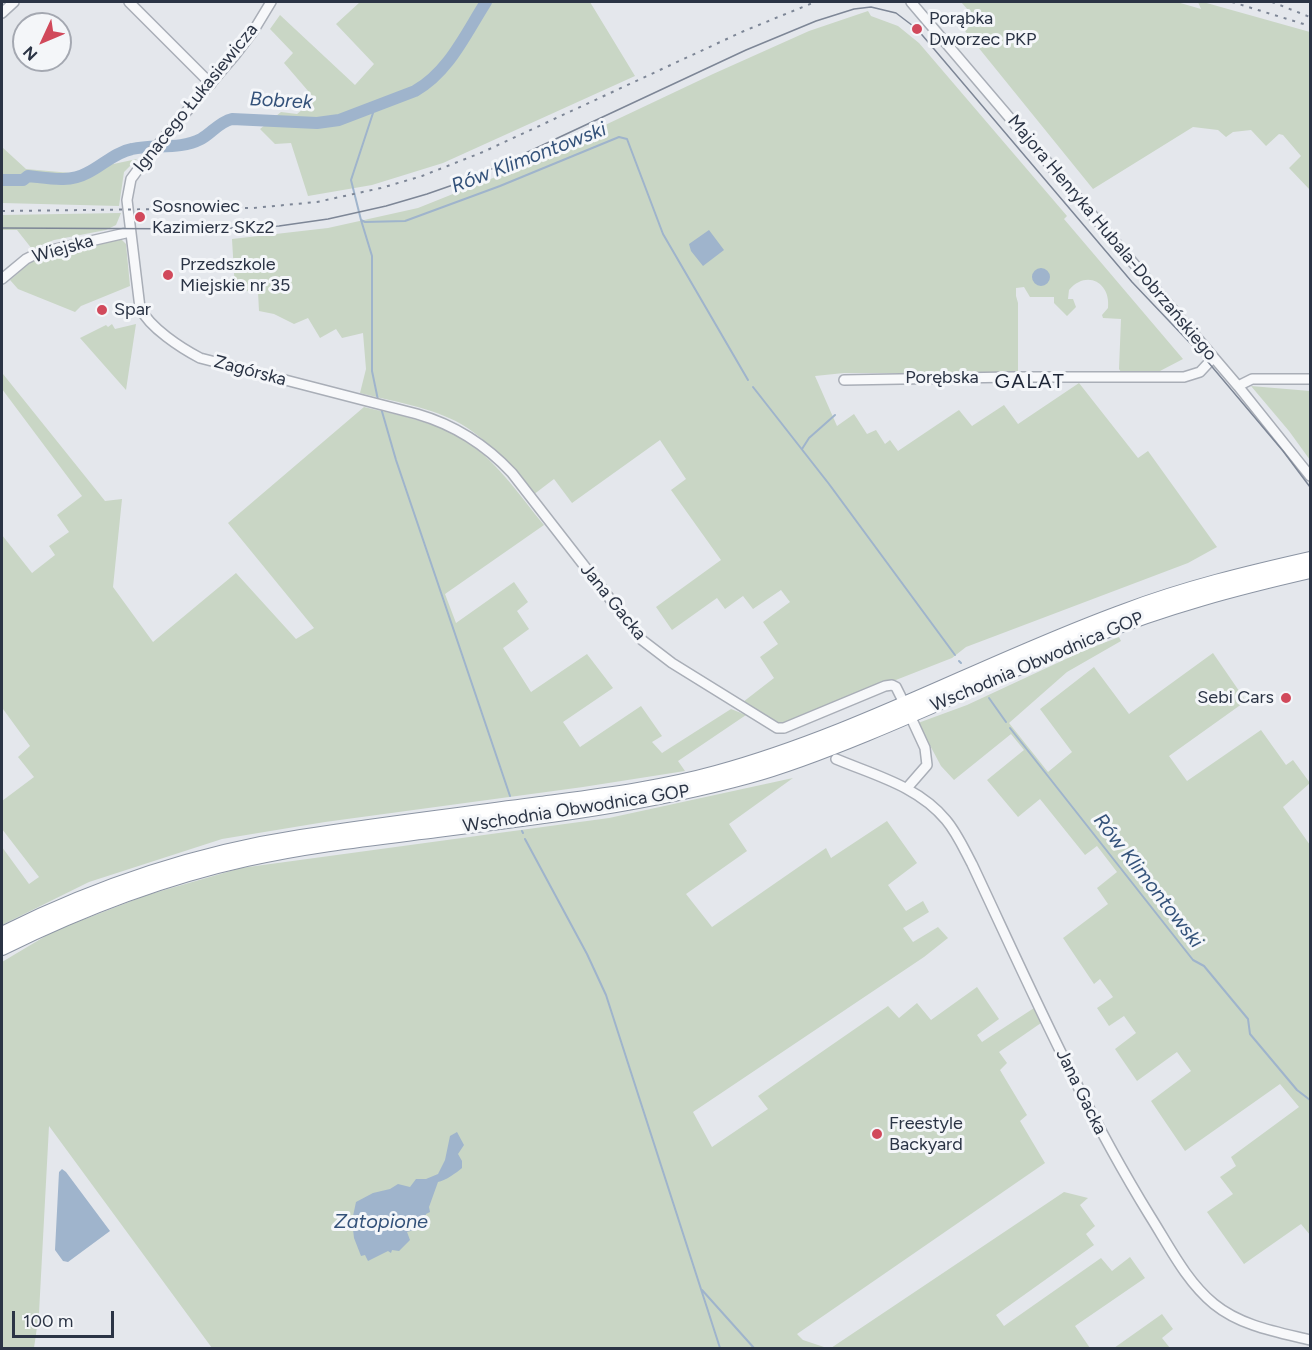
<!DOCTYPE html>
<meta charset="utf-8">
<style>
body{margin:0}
#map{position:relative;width:1312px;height:1350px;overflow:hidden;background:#e4e7ec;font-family:Figtree,sans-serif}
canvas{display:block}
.frame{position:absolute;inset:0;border:3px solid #2b3445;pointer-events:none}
.north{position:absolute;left:12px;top:12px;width:60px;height:60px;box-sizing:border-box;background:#f4f6f9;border:2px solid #a4a8b1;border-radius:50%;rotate:226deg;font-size:16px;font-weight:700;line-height:24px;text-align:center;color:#2b3445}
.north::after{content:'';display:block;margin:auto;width:21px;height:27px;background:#d1495b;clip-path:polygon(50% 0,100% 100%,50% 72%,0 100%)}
.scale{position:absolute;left:12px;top:1311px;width:102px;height:27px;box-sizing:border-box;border:3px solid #2b3445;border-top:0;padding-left:8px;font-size:18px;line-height:21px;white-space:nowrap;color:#2b3445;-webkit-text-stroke:4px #f4f6f9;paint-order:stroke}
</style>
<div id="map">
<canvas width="1312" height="1350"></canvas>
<div class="frame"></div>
<div class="north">N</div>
<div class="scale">100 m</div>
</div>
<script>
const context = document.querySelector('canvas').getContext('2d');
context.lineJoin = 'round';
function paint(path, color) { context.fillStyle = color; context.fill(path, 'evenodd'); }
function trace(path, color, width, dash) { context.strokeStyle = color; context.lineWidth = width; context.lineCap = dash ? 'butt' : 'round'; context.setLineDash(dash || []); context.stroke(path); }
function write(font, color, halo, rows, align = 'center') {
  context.font = font + ' Figtree,sans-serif'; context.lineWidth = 6; context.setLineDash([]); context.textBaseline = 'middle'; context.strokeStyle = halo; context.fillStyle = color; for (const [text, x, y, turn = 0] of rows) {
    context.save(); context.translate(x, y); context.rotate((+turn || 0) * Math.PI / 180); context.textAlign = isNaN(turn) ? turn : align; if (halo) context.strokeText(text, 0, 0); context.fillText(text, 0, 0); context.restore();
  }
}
const green = new Path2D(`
 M360,2H590L635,76L443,163L372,185L308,196L291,143L275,144L260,129L281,112L297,114L315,99L284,63L293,53L270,29L280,15L355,85L374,64L336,24Z
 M961,2H1177L1201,9L1198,2H1203L1310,32V197V190L1289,168L1301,156L1283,135L1279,134L1266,146L1251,130L1233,132L1226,137L1218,130L1193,127L1093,189L965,31L976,19Z
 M868,11L871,16L898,26L919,43L1067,216L1064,219L1183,359L1160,371L1121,372L1119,369L1121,319L1103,318L1102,315L1108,308C1111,283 1087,269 1069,290L1068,299H1073L1076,307L1067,316L1054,303V297H1030L1024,287L1016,288V296L1018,303V373H844L815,376L837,426L854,414L867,434L876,430L885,444L890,440L898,451L959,410L972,426L1004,405L1018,424L1079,383L1138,458L1148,451L1217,547L1188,563L966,647L952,658L781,725L743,702L774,678L760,657L778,644L763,622L790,602L781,590L753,609L743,596L725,609L717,598L672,630L656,607L721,560L671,490L686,479L660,440L572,503L554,479L533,495C512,467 492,443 461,424C434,408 391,401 360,393L366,369L363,333L342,338L336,329L320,338L308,318L294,324L274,314L259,311L258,292L235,290L232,239L328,228L418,208L493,178L713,74L809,31Z
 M2,147L26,169L71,173L137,159L124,172L119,206L2,203Z
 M121,213L116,225L106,230L54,240L32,249L17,230H2V215Z
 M119,240H122L126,244L130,286L81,306L75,312L18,289L10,280L31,262L72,249Z
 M112,324L115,329L136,324L126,390L80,338L106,325L108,327Z
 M3,374L105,501L122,499L113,587L153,642L236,573L296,639L314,628L228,523L364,407C397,415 432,421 461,438C495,458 519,495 544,525L445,594L456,623L514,582L528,602L517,611L529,629L503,648L531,692L587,654L613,688L563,722L580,747L641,706L662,736L652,742L662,753L731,709L746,715L678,761L685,771L583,787L325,822L222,839L89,882L2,925V847L29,884L39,877L2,829V801L34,777L18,757L30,746L3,709H2V535L32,573L55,555L49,546L69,532L57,515L82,496L2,389V375Z
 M1251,386L1310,391V460L1289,431Z
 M1119,637L1121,641L1067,672L1009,723L1048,772L1072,752L1040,709L1094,667L1129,714L1213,653L1246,701L1169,756L1187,781L1261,730L1286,765L1293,760L1310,783L1283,807L1310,845V1235L1301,1224L1244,1264L1207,1212L1233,1194L1220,1177L1236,1166L1231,1157L1299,1107L1280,1084L1185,1151L1151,1101L1191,1071L1177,1052L1137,1081L1115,1049L1136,1033L1124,1016L1109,1026L1097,1008L1113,997L1100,979L1094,984L1063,938L1108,904L1097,888L1117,872L1097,846L1085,855L1040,799L1018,817L987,780L1024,750L1011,734L954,780L941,766L918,723L967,705L1083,651Z
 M793,778L729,824L747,851L686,894L712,927L826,848L831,858L887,821L917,863L888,885L906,911L923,901L929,912L903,928L913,942L938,927L948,938L924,957L693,1112L712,1147L768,1109L758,1096L888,1006L899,1018L917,1003L931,1020L977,987L999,1019L977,1035L982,1042L1034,1008L1041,1023L999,1052L1007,1063L1000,1070L1027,1115L1020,1121L1045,1163L797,1334L803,1340L827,1348H212L49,1126L39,1313L34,1348H2V962L54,931L147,895L241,868L609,818Z
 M1064,1192L1088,1198L1080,1205L1095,1226L1086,1234L1094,1245L996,1315L1004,1326L1101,1258L1112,1271L1130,1257L1145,1278L1075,1326L1090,1348H831Z
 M1162,1314L1173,1329L1162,1338L1170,1348H1114Z`);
const water = new Path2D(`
 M709,230L724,250L703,266L691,251L689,244Z
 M1032 277a9 9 0 1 1 18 0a9 9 0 1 1-18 0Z
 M457,1132L464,1145L458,1154L462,1161V1168C456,1173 445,1181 438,1182L429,1207L430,1212L426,1214L425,1218L416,1221L414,1230L407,1232L410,1240L399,1251L392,1250L391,1253L388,1251L368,1261L365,1255L361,1256L354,1238L352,1221L356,1202L373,1193L390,1189L398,1184L410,1187L416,1179H426L438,1174L445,1160L450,1136Z
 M62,1169L66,1172L110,1231L68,1262L63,1261L55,1250L59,1172Z`);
const stream = new Path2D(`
 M372,107L373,113L351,180L361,220L365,222L405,221L500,186L619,137L627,139L663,234L748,380
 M361,220L372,256V371L378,400
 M753,387L829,484L955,655
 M381,408L396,460L510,796
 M802,449L809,438L835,415
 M959,661L961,663
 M989,698L1006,722
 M1010,728L1193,960L1204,966L1248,1019L1250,1034L1297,1090L1310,1100
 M522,831L523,833
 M525,839L587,954L606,995L720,1348
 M702,1290L754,1348`);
const river = new Path2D(`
 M2,180H23L28,176C48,178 69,183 87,173C102,166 115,152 132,149C154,144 180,150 201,139C212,133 219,122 232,119L317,123L339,120L415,91C449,72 466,33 486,2`);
const minor = new Path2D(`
 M129,2L211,84
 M271,2L254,30L235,55L145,160L131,179L127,200L140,308C150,328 181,348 200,358L417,414C455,425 485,444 512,473L642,640L672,663L777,728H784L885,686L892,685L896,687L902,699
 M911,2L1238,386L1310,476
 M2,13L14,2
 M2,279L26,259L38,253L130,232
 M844,380L1012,377H1184L1200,372L1213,358
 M1238,386L1252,379H1310
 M836,759C874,775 918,786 946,820C957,833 964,849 972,864C1028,983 1081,1104 1150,1216C1169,1246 1186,1281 1214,1304C1241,1326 1277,1332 1310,1340
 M907,788L927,765L925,748L913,722`);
const highway = new Path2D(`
 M2,934C96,887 197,853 301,837C381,824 460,815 540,804C599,796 658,789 716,773C859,734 987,661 1125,611C1186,588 1248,573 1310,559
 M2,948C81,909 161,878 247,859C309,845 374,838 437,830C542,817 647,804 749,776C789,765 827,750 866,734C942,703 1017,667 1093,636C1164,607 1236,588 1310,571`);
const tram = new Path2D(`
 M2,228L209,229L279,226L328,219L386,206L427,194L470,179L746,50L816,21L854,9L871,7L896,13L917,29L1132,282L1208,362L1283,451L1310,487`);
const rail = new Path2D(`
 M1232,2L1310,26
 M1272,2L1310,17
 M2,211L253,208L317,202L381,188L422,176L483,152L744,31L815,2`);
const markers = [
 [917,29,6,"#d1495b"],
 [140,217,6,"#d1495b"],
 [168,275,6,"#d1495b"],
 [102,310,6,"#d1495b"],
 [1286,698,6,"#d1495b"],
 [877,1134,6,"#d1495b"]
];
const poiNames = [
 ["Porąbka",929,19],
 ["Dworzec PKP",929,40],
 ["Sosnowiec",152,207],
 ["Kazimierz SKz2",152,228],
 ["Przedszkole",180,265],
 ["Miejskie nr 35",180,286],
 ["Spar",114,310],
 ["Sebi Cars",1274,698,"right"],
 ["Freestyle",889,1124],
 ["Backyard",889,1145]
];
const streetNames = [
 ["Ignacego Łukasiewicza",196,98,-51],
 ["Majora Henryka Hubala-Dobrzańskiego",1112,238,50],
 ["Wiejska",63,249,-16],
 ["Zagórska",250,371,15],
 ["Porębska",942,378],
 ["Jana Gacka",613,602,51],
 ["Wschodnia Obwodnica GOP",1037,662,-23],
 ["Wschodnia Obwodnica GOP",576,809,-9],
 ["Jana Gacka",1081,1092,64]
];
const waterNames = [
 ["Bobrek",281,101,3],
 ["Rów Klimontowski",529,158,-21],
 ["Rów Klimontowski",1148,881,52],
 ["Zatopione",381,1222]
];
const neighbourhoodNames = [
 ["GALAT",1030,382]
];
paint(green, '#c9d6c5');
paint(water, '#9fb4cc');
trace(stream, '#9fb4cc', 2);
trace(river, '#9fb4cc', 12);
trace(minor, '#a9aeb7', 12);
trace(highway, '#8b94a3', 16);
trace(minor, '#f7f8fa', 9);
trace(highway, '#fff', 14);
trace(tram, '#7d8696', 1.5);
trace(rail, '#7d8696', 2, [3, 6]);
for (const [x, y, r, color] of markers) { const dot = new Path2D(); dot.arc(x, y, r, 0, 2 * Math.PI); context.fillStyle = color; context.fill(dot); trace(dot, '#f4f6f9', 2); }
write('18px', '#2b3445', '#f4f6f9', poiNames, 'left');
write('18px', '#2b3445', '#f4f6f9', streetNames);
write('italic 20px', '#34527a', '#f4f6f9', waterNames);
context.letterSpacing = '1.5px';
write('20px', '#1d2536', '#f4f6f9', neighbourhoodNames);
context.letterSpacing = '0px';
</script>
